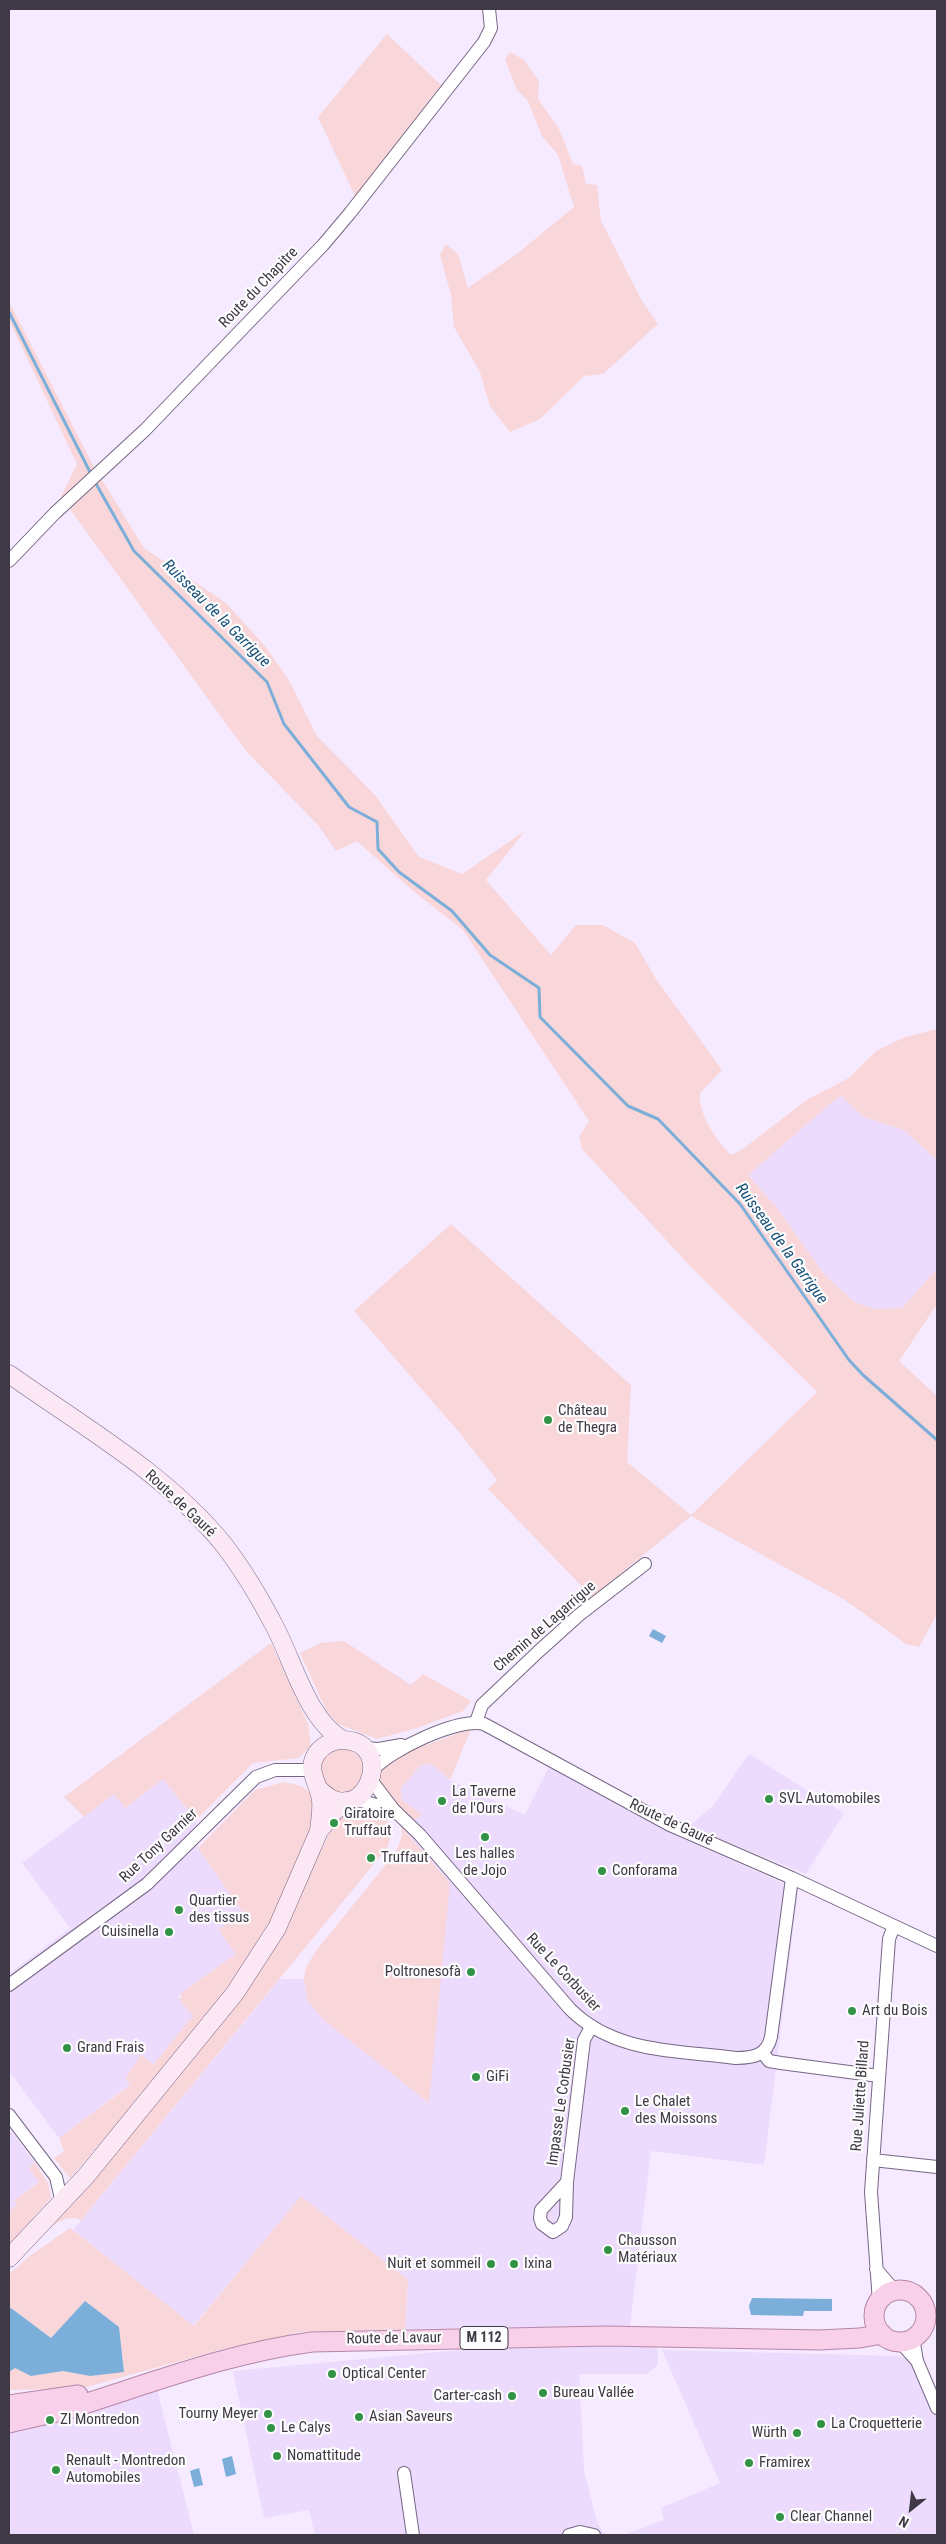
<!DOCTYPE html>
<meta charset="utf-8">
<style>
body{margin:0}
#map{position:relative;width:946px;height:2544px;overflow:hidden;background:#f5eaff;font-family:"Roboto Condensed",sans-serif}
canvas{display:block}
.frame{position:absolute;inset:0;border:10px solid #3f3845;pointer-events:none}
.north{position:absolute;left:886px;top:2484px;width:50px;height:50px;-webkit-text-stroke:4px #fcfcfc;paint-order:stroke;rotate:209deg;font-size:14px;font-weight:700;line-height:20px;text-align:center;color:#3f3845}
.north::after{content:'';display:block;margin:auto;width:18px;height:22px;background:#3f3845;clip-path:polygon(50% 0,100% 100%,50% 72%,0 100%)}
</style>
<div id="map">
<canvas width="946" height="2544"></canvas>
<div class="frame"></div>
<div class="north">N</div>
</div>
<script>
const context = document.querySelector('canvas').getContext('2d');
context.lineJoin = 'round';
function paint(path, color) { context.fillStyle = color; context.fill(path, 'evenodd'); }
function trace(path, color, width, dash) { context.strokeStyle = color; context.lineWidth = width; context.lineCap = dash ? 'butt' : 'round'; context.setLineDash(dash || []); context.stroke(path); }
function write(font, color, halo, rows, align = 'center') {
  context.font = font + ' "Roboto Condensed",sans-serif'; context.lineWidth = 4.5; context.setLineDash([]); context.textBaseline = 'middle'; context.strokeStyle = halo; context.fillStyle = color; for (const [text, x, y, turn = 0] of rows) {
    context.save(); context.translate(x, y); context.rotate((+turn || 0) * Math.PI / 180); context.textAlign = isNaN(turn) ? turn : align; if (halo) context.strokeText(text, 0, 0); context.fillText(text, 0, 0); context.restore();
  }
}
const built = new Path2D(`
 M841,1096L864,1117L904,1130L937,1160V1269L902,1308L874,1309L854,1302L823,1273L777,1208L748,1175L837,1098Z
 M749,1754L844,1813L806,1874L689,1826L712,1807Z
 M432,1764L450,1780L525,1815L549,1767L664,1830L798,1890L764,2165L651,2151L630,2326L405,2329L408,2280L301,2197L193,2326L73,2230L280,1979H304L309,2002L450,1883L401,1826L421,1815L402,1800L401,1788L421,1765Z
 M163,1779L196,1820L198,1848L242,1911L236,1954L180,1994L179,1999L194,2016L153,2065L140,2054L130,2084L59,2138L9,2071V1974L70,1928L22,1863L114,1794L125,1808Z
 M9,2129L35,2163L29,2168L39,2181L15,2200L17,2205L9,2211Z
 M578,2347H656L658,2351V2365L646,2374H579L584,2471L597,2522L605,2535H315L309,2510L264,2518L233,2371L482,2348Z
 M662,2350L899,2356L925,2368L937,2395V2535H624L664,2520L661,2508L720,2483Z
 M157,2389L194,2535H9V2431Z`);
const green = new Path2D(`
 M387,34L441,85L355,196L318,117Z
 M510,52L524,60L539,81L538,99L559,129L573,164L582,166L586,184L597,185L601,221L642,301L658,324L603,374L584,376L540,419L510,432L490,406L480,372L454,327L451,295L440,255L446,244L458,254L468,288L518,253L574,207L558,155L542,136L528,101L517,90L505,59Z
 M9,302L94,467L144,548L226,603L265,646L289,680L317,736L375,795L419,857L462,874L525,831L486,880L551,955L576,925H603L635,943L656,979L722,1070L700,1093C698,1115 717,1141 731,1155L743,1149L808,1099L849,1078L876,1051L903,1038L937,1029V1160L904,1130L864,1117L841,1096L837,1098L748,1175L777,1208L823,1273L854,1302L874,1309L902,1308L937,1269V1304L899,1361L937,1396V1614L919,1647L906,1644L845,1600L691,1516L592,1597L488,1489L497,1480L458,1431L354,1311L451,1224L631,1385L627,1462L691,1515L817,1392L690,1266L582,1149L579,1137L589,1121L463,930L413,891L357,841L336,851L318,825L246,751L61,497L77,464L9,320Z
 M344,1641L411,1685L423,1674L471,1701L463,1711L417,1728L377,1739L338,1724L326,1710L300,1653L321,1643Z
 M271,1643L308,1724L311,1746L298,1758L253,1763L196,1820L163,1779L125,1808L114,1794L84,1817L64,1797Z
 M471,1729L450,1780L432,1764L421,1765L401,1788L402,1800L422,1815L413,1820L389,1797L378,1782L384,1767L398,1755Z
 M320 1771a22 22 0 1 1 44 0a22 22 0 1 1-44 0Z
 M284,1782L301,1786L308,1791L313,1799V1828L282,1905L249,1963L161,2073L70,2178L54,2158L64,2151L59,2138L130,2085L126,2078L141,2054L153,2065L193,2016L179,1999L182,1997L180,1994L236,1954L219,1930L242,1911L198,1848L255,1790Z
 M355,1805C378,1812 400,1818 387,1848L81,2220C65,2214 55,2225 42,2233L215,2029L323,1847L338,1815Z
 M401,1826L450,1883L429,2103L325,2021L308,2002L304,1979L305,1970L315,1952L396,1852L402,1835Z
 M35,2163L48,2183L51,2197L9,2247V2211L17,2205L15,2200L39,2182L29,2168Z
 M301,2196L408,2280L405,2329L301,2332L223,2349L83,2388L9,2390V2372L15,2367L31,2376L63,2371L90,2376L124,2371L119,2327L85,2301L51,2338L11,2308L9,2310V2274L31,2255L70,2228L194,2326Z`);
const water = new Path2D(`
 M653,1629L666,1636L662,1643L649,1636Z
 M752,2298L832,2299V2311H804L803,2316L751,2315L749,2306Z
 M85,2301L119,2327L124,2372L90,2376L63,2371L31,2376L15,2368L9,2372V2310L11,2308L51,2338Z
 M232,2456L236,2474L226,2477L222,2459Z
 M199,2468L203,2485L194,2487L190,2471Z`);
const stream = new Path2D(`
 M9,312L92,476
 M95,482L134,551L267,682L284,724L349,807L377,822L378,849L399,872L452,911L490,955L539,988L540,1017L628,1106L658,1119L740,1204L849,1360L863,1375L937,1440`);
const street = new Path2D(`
 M9,561L55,513L145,430L323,245L350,213L484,42L491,28L489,9
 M476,1722L482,1705L539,1651L579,1615L645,1564
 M363,1748L379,1749L401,1745
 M373,1770C390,1750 459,1717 484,1724L670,1825L792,1878L937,1946
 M371,1780L393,1809L420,1835L570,2009C615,2054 678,2050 736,2058C754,2058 767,2055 771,2037L792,1878
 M353,1799L393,1809
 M9,1985L147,1884L256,1777L275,1770H312
 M763,2053L769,2061L781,2063L879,2076
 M9,2115L56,2177L62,2203
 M873,2160L937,2167
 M567,2182L566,2217L562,2226L553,2232L542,2224L540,2218L541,2210L567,2182L584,2040L591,2027
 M876,2269L895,2291
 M879,2302L871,2192L889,1939L894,1926
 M913,2338L917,2361L937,2408
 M900,2342L917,2361
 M404,2473L413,2535
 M569,2535L580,2532L594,2535`);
const secondary = new Path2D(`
 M9,1374C82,1426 167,1474 224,1545C244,1571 261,1600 276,1629C294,1664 308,1720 343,1740
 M318,1788C362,1836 400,1743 344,1740C333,1740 323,1745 317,1753C305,1770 319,1783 321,1800C322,1810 320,1821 319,1831
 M9,2258L86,2176L235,1993L277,1928L319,1831L333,1813L346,1801`);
const primary = new Path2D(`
 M874 2316a26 26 0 1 1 52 0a26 26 0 1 1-52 0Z
 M9,2405L78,2395
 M9,2423C28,2418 48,2415 68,2409C149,2384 228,2353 312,2342L605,2336L819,2340L860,2338L882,2334`);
const markers = [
 [548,1420,5,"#329246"],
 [769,1799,5,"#329246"],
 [442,1801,5,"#329246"],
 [334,1823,5,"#329246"],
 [485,1837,5,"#329246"],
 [371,1858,5,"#329246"],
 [602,1871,5,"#329246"],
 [179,1910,5,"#329246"],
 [169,1932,5,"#329246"],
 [471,1972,5,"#329246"],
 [852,2011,5,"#329246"],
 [67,2048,5,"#329246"],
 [476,2077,5,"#329246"],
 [625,2111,5,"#329246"],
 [608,2250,5,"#329246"],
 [491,2264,5,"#329246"],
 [514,2264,5,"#329246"],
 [332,2374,5,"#329246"],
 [543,2393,5,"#329246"],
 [512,2396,5,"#329246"],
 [268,2414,5,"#329246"],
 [359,2417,5,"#329246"],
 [50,2420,5,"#329246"],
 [821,2424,5,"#329246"],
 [271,2428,5,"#329246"],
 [797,2433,5,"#329246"],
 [277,2456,5,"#329246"],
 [749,2463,5,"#329246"],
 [56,2470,5,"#329246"],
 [780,2517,5,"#329246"]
];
const shields = [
 [484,2338,48]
];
const shieldNames = [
 ["M 112",484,2338]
];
const streetNames = [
 ["Route du Chapitre",259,288,-46],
 ["Route de Gauré",180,1504,43],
 ["Chemin de Lagarrigue",545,1627,-41],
 ["Route de Gauré",671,1823,25],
 ["Rue Tony Garnier",159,1846,-43],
 ["Rue Le Corbusier",563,1973,47],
 ["Rue Juliette Billard",861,2096,-86],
 ["Impasse Le Corbusier",562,2102,-82],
 ["Route de Lavaur",394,2339,-1]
];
const poiNames = [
 ["Château",558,1411],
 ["de Thegra",558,1428],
 ["La Taverne",452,1792],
 ["de l'Ours",452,1809],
 ["SVL Automobiles",779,1799],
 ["Giratoire",344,1814],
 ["Truffaut",344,1831],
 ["Les halles",485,1854,"center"],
 ["de Jojo",485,1871,"center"],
 ["Truffaut",381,1858],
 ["Conforama",612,1871],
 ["Quartier",189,1901],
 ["des tissus",189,1918],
 ["Cuisinella",159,1932,"right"],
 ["Poltronesofà",461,1972,"right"],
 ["Art du Bois",862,2011],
 ["Grand Frais",77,2048],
 ["GiFi",486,2077],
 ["Le Chalet",635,2102],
 ["des Moissons",635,2119],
 ["Chausson",618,2241],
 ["Matériaux",618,2258],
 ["Nuit et sommeil",481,2264,"right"],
 ["Ixina",524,2264],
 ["Optical Center",342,2374],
 ["Bureau Vallée",553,2393],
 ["Carter-cash",502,2396,"right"],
 ["Tourny Meyer",258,2414,"right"],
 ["Asian Saveurs",369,2417],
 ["ZI Montredon",60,2420],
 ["La Croquetterie",831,2424],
 ["Le Calys",281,2428],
 ["Würth",787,2433,"right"],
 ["Nomattitude",287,2456],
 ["Renault - Montredon",66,2461],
 ["Automobiles",66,2478],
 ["Framirex",759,2463],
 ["Clear Channel",790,2517]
];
const waterNames = [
 ["Ruisseau de la Garrigue",216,614,45],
 ["Ruisseau de la Garrigue",781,1244,54]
];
paint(built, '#ecdbfc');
paint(green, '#f9d6d9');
paint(water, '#7baed8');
trace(stream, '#7baed8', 3);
trace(street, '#766684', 14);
trace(secondary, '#766684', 19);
trace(primary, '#b586a7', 21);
trace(street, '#fff', 12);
trace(secondary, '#fce7f4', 18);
trace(primary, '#f8d0ea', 19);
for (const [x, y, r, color] of markers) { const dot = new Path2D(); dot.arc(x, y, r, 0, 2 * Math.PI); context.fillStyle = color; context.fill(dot); trace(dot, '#fcfcfc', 2); }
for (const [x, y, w] of shields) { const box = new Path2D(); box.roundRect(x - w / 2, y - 11.5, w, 23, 4); context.fillStyle = '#fcfcfc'; context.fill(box); trace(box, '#3f3845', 1); }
write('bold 14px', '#3f3845', null, shieldNames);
write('15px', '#3f3845', '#fcfcfc', streetNames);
write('15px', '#3f3845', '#fcfcfc', poiNames, 'left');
write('italic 16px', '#17517a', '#fcfcfc', waterNames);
</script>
